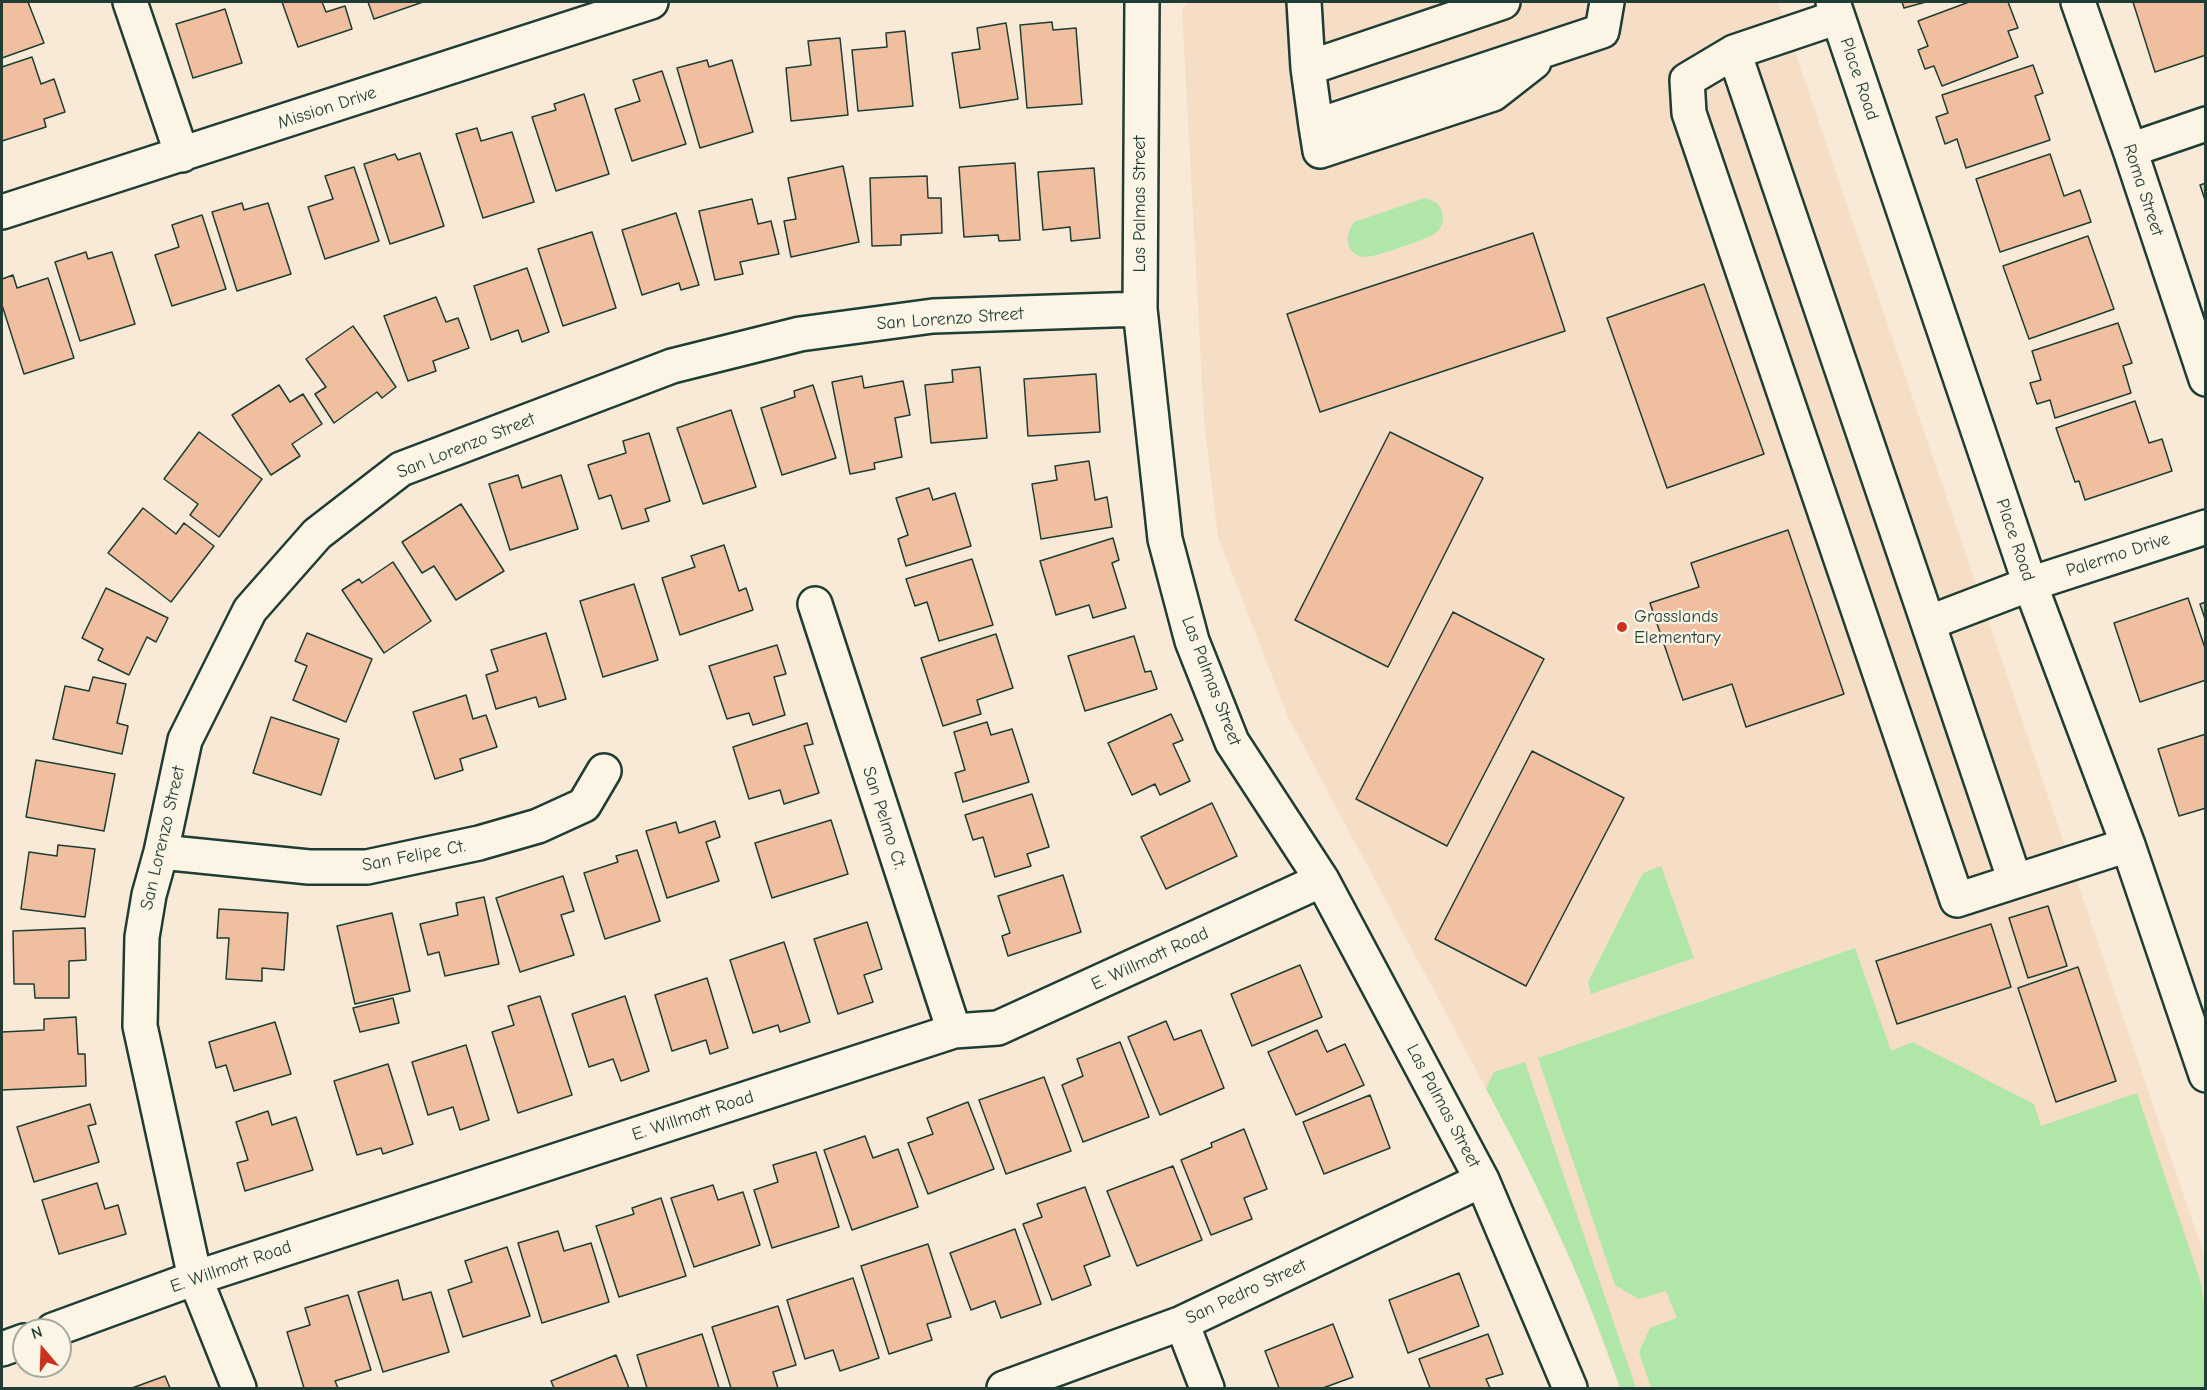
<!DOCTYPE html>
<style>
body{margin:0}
#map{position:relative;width:2207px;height:1390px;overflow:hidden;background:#f9ead7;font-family:"Comic Neue",sans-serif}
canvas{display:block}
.frame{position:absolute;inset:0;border:3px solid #1f3d34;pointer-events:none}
.north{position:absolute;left:12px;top:1318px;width:60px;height:60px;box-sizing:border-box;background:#fcf5e5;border:2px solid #a4ab9e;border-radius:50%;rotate:341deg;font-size:16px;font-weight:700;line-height:24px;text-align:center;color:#1f3d34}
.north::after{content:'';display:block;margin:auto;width:21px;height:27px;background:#c8321e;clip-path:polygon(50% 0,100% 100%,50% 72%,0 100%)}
</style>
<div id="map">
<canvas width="2207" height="1390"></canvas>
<div class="frame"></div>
<div class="north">N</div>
</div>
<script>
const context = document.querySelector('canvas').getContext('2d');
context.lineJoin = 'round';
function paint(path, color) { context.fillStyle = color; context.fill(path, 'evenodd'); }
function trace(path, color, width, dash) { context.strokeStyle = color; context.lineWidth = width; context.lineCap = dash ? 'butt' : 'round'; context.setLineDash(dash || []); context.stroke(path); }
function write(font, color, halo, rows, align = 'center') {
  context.font = font + ' "Comic Neue",sans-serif'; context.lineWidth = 4.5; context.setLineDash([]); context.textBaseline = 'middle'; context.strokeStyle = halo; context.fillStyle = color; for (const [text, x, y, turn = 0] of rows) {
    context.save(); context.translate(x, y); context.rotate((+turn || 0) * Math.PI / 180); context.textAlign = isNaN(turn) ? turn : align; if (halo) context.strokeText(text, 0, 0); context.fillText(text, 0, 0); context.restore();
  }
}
const built = new Path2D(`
 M1188,2H1778L2203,1252L2206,1263L2205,1388H1620L1582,1287L1526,1163L1288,717L1218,537L1204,421L1182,8Z`);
const green = new Path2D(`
 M1425,198C1433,200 1440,204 1442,212C1445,220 1442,228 1436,233C1430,238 1373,258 1365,257C1345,255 1344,235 1354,222Z
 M1661,866L1694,958L1591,994L1588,982L1643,873Z
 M1855,948L1891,1051L1913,1042L2034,1104L2041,1126L2137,1093L2200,1280L2205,1308V1388H1651L1639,1352L1650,1328L1677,1318L1666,1291L1639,1299L1615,1285L1538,1058Z
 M1525,1062L1636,1388H1620C1586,1284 1538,1185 1486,1089L1494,1072Z`);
const building = new Path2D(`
 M2,2H28L44,43L2,58Z
 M282,2H322L326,12L345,6L352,29L298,47Z
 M368,2H423L374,19Z
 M1902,2H1926L1904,8Z
 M1969,2H2008L2018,28L2008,31L2018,57L1942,86L1934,66L1925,69L1918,50L1928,46L1918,21Z
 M2133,2H2206V55L2155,72Z
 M225,9L242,63L193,78L176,24Z
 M1052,22L1053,30L1076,28L1082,104L1027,108L1020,25Z
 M1006,23L1018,99L960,108L952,53L980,49L977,28Z
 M905,31L913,106L858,111L852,50L887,47L886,33Z
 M840,38L848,115L791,121L786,68L811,65L808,41Z
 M32,57L41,84L54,79L65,112L44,119L46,127L2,141V67Z
 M707,60L709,67L732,60L753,132L700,148L677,68Z
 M2033,65L2043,93L2035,96L2050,140L1966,168L1957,139L1945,144L1936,117L1948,113L1942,95Z
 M662,71L686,144L632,161L615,109L640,101L633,80Z
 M584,94L609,174L556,191L532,117L556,110L554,104Z
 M477,128L481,141L512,132L534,202L483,218L456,134Z
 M420,153L444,226L390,244L364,164L395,154L398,160Z
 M2050,154L2064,196L2080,190L2091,222L2000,252L1976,179Z
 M1015,163L1020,240L999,241L998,235L964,237L959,167Z
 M843,166L859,242L791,257L784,221L796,219L788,178Z
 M354,167L379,241L325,259L308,207L333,199L325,176Z
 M1094,168L1100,238L1071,241L1070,227L1043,230L1038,172Z
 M927,176L928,198H941L942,233L901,235V245L872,246L870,178Z
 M2206,183V203L2200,185Z
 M752,199L758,224L771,221L779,254L740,262L743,274L715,280L699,211Z
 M242,203L244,210L268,203L291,274L237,291L212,212Z
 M676,213L699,285L681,290L679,283L642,295L622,230Z
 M202,215L226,289L172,306L155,255L179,247L172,225Z
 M592,232L616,308L563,326L538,249Z
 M1533,233L1565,331L1320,412L1287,314Z
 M2088,236L2114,309L2029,339L2003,266Z
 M86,252L88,259L112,252L135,324L80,341L55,262Z
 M527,268L549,332L522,342L518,330L491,340L474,286Z
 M13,275L17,288L48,278L74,358L24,374L2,305V279Z
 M1704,284L1764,454L1667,488L1607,318Z
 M436,297L446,322L458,318L469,348L433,361L436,371L408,381L384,316Z
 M2118,323L2132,363L2123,366L2131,393L2055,418L2050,400L2037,404L2030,383L2041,380L2032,351Z
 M353,326L396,387L382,398L377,392L334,423L315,394L326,387L306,359Z
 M980,367L987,438L931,443L925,385L953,382L952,370Z
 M1096,374L1100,432L1028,436L1024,379Z
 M862,376L864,388L903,381L910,415L895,418L902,457L874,463L875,469L850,474L832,382Z
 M279,385L290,402L303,394L322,424L292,444L300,456L271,475L232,415Z
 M813,385L836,458L782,475L761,408L795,397L794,391Z
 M2135,401L2149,443L2162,439L2172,471L2085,500L2079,481L2075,482L2056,428Z
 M731,410L756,487L703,504L677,428Z
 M199,432L262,479L219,537L190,515L198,504L164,479Z
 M1390,432L1483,478L1388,667L1295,620Z
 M649,433L670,501L645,509L649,521L622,529L611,495L599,499L588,465L626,453L623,441Z
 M1089,461L1095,500L1107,497L1112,527L1041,539L1032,484L1057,480L1055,466Z
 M518,475L522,488L561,475L578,529L510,550L489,484Z
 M929,488L933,500L955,493L971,546L906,566L898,539L908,535L896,498Z
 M461,504L504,571L456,600L434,566L422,573L402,542Z
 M143,508L176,534L184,523L214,546L171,602L108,553Z
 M1788,530L1844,694L1746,727L1732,684L1683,700L1650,603L1699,587L1691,563Z
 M1113,538L1119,560L1112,563L1126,608L1093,618L1089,605L1056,615L1040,561Z
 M724,545L739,591L746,588L753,610L680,635L662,578L695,567L691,556Z
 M972,559L993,625L939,641L927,602L915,606L906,579Z
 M393,562L431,621L384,653L342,590L359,579L362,583Z
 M634,584L658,660L603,677L580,601Z
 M106,588L168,618L156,642L147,637L129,675L98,660L103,649L82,638Z
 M2188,598L2206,651V680L2140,702L2114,623Z
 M2206,602V622L2200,604Z
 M1453,612L1544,659L1447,846L1356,799Z
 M307,633L372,659L346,722L293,700L307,666L295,661Z
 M546,633L566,699L539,707L536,697L496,709L486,675L498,671L491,650Z
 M996,634L1013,688L977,700L981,714L943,726L921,658Z
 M1134,636L1145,672L1151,671L1157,689L1085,711L1068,656Z
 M777,645L786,674L774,677L785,715L753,725L749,713L727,719L709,666Z
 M93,677L126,684L117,723L128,726L122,754L53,739L65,686L89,691Z
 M466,695L473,719L486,715L497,747L460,759L463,770L435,779L413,712Z
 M1171,714L1183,740L1173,744L1190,781L1160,795L1155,784L1132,795L1108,743Z
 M271,717L339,739L321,795L253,773Z
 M987,722L991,735L1012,729L1029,782L963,802L955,773L965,770L954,732Z
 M807,723L813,744L804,746L819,793L784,804L780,790L749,799L733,747Z
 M2206,734V808L2179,816L2158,749Z
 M1532,751L1624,798L1526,986L1435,939Z
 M36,760L115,774L104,831L26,817Z
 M1032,794L1049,847L1027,854L1031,866L995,877L983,837L973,840L965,815Z
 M1212,803L1237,856L1166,889L1141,837Z
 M831,820L848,874L772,898L755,843Z
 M715,821L720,837L706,842L719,881L667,898L646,831L676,822L679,833Z
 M58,845L95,849L85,917L21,909L29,852L57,856Z
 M637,850L660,921L605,939L584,873L618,862L616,856Z
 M1063,875L1081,932L1008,956L1002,936L1010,933L998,896Z
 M563,876L574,911L561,915L574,955L520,972L496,898Z
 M484,897L499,964L445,976L439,952L428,955L420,924L458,915L456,903Z
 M2048,906L2067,966L2028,978L2009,918Z
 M219,909L288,913L284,970L262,968V981L226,979L229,938H217Z
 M392,913L410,991L355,1004L337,926Z
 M867,922L882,969L864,975L873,1002L838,1014L814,939Z
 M1991,924L2011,987L1897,1024L1876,961Z
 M85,928L86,960L69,961V998H35L34,984H14L13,931Z
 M784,942L810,1022L780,1032L778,1025L753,1033L730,960Z
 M1300,965L1322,1017L1252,1046L1231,994Z
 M2078,967L2116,1081L2056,1102L2018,988Z
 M707,978L728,1048L710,1054L706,1040L672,1051L655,995Z
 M540,996L572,1095L518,1113L492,1032L514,1025L508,1006Z
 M625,996L649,1071L621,1081L613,1059L589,1067L572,1014Z
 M393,998L399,1023L360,1032L353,1008Z
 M76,1017L78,1054H85L86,1086L2,1090V1032L44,1030V1019Z
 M1166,1021L1174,1040L1201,1030L1224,1088L1160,1115L1128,1037Z
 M275,1022L291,1074L234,1091L226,1065L216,1068L209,1042Z
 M1317,1030L1327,1052L1345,1044L1364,1085L1296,1115L1268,1052Z
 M1120,1042L1149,1117L1083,1142L1062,1085L1083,1076L1077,1059Z
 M466,1045L489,1120L460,1130L453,1107L428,1115L412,1062Z
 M388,1064L413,1144L383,1154L381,1148L357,1155L334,1081Z
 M1044,1077L1071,1151L1006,1174L979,1100Z
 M1370,1095L1390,1148L1324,1174L1303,1122Z
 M968,1102L994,1169L928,1194L908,1143L933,1134L927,1118Z
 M90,1104L96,1124L88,1126L99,1162L34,1182L17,1127Z
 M268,1111L272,1125L296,1117L313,1170L245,1191L237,1163L248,1160L236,1122Z
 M1244,1129L1267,1189L1244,1198L1252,1219L1211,1235L1181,1160L1212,1147L1211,1143Z
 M865,1136L873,1158L898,1149L918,1207L852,1230L824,1150Z
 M816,1152L839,1227L772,1248L754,1190L778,1182L773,1165Z
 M1173,1166L1202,1240L1137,1266L1107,1191Z
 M97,1183L105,1209L118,1205L126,1234L59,1254L42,1200Z
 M713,1185L718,1200L743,1192L760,1245L694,1267L671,1198Z
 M1085,1187L1110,1256L1084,1266L1091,1285L1052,1300L1023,1224L1042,1217L1037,1204Z
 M661,1198L686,1276L619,1297L596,1226L634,1214L632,1208Z
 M1015,1229L1041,1304L1001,1318L995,1301L971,1310L950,1253Z
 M558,1231L564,1251L591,1243L609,1302L542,1323L518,1243Z
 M928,1244L951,1317L927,1324L932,1340L889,1354L861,1266Z
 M507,1247L530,1316L463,1337L448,1290L472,1282L465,1261Z
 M1459,1273L1479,1326L1408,1353L1389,1300Z
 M853,1278L879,1358L840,1371L833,1350L805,1359L787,1300Z
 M398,1280L403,1300L431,1292L449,1352L383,1372L358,1292Z
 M348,1295L371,1370L335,1381L338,1388H304L287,1332L310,1325L305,1308Z
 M778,1306L796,1365L773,1372L778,1388H731L712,1327Z
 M1333,1324L1353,1377L1323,1388H1279L1265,1351Z
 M702,1334L719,1388H647L637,1355Z
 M1488,1334L1503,1374L1486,1379L1490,1388H1430L1419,1359Z
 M616,1355L629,1388H554L551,1381Z
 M165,1376L170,1388H132Z`);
const minor = new Path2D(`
 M130,2L182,155
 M1142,2L1140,309L1165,539L1192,641L1232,742L1322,880L1482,1180L1570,1388
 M1304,2L1308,68L1503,2
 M1833,2L2030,584L2128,845L2206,1075
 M2078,2L2130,150L2206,379
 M1838,17L1734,52L1928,623L2030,584L2206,527
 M1734,52L1687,80L1689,113L1957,900L2128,845
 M1308,68L1316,126L1602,31L1607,2
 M1316,126L1320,151L1493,94L1534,62
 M2130,150L2206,124
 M2,212L651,2
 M815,604L954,1031
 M1928,623L2015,881
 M161,852L309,867H367L479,843L538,826L584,805L604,771
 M1182,1323L1207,1388
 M53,1330L195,1278L954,1031L998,1028L1322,880
 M2,1349L24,1341
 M239,1388L195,1278L140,1026L142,937L149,895L161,852L185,740L250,610L317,534L401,469L672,366L800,334L933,316L1140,309
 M1004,1388L1182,1323L1482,1180`);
const markers = [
 [1622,627,6,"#c8321e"]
];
const streetNames = [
 ["Place Road",1859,79,71],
 ["Mission Drive",327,108,-18],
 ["Roma Street",2143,190,72],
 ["Las Palmas Street",1140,204,-90],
 ["San Lorenzo Street",950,319,-4],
 ["San Lorenzo Street",466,446,-22],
 ["Place Road",2015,540,71],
 ["Palermo Drive",2118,555,-18],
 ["Las Palmas Street",1211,681,69],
 ["San Pelmo Ct.",884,818,72],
 ["San Lorenzo Street",163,838,-77],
 ["San Felipe Ct.",414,856,-11],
 ["E. Willmott Road",1150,959,-25],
 ["Las Palmas Street",1443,1106,62],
 ["E. Willmott Road",693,1116,-18],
 ["E. Willmott Road",231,1267,-19],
 ["San Pedro Street",1246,1292,-25]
];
const poiNames = [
 ["Grasslands",1634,617],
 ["Elementary",1634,638]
];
paint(built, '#f6ddc6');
paint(green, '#b0e7a9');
paint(building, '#efbf9f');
trace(building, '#1f3d34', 1.5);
trace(minor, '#1f3d34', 38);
trace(minor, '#fcf5e5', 33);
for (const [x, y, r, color] of markers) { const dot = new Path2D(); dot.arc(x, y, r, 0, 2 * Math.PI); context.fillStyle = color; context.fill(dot); trace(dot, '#fcf5e5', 2); }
write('18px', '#1f3d34', '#fcf5e5', streetNames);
write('18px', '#1f3d34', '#fcf5e5', poiNames, 'left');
</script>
